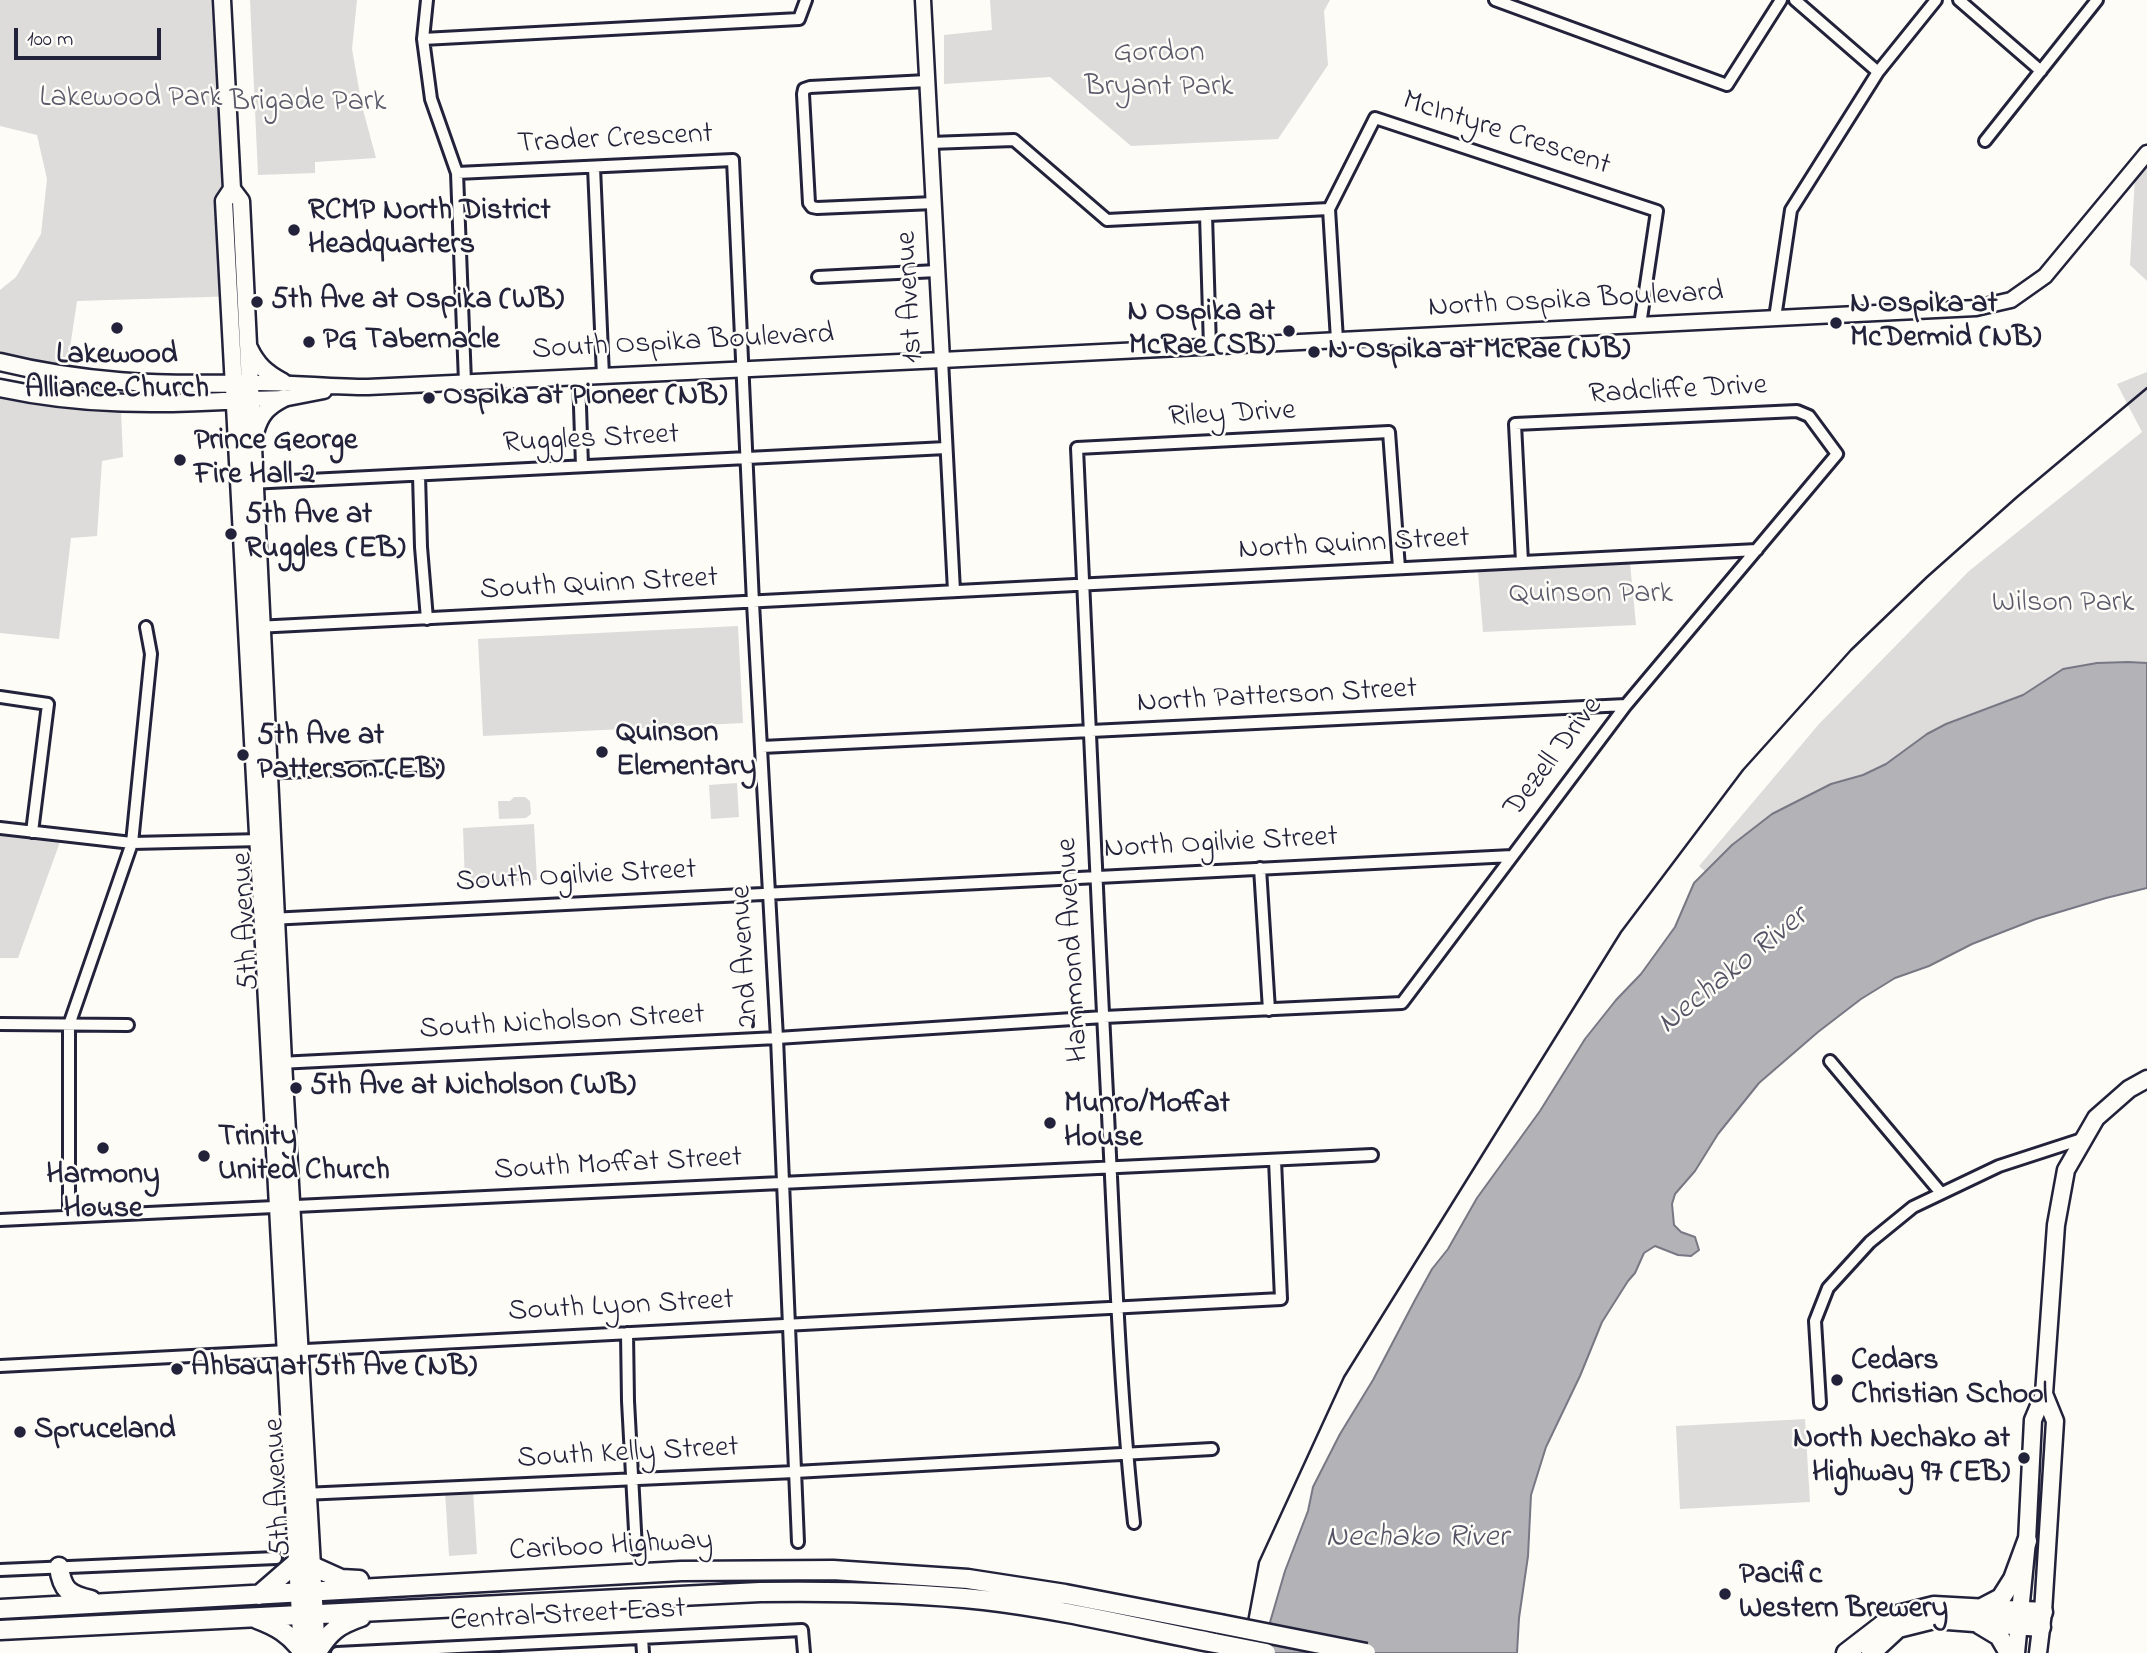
<!DOCTYPE html>
<style>
body{margin:0}
#map{position:relative;width:2147px;height:1653px;overflow:hidden;background:#fdfcf7;font-family:"Indie Flower",sans-serif}
canvas{display:block}
.scale{position:absolute;left:14px;top:28px;width:147px;height:32px;box-sizing:border-box;border:4px solid #22223b;border-top:0;padding-left:9px;font-size:21px;line-height:24px;white-space:nowrap;color:#22223b;-webkit-text-stroke:5px #fdfcf7;paint-order:stroke}
</style>
<div id="map">
<canvas width="2147" height="1653"></canvas>
<div class="scale">100 m</div>
</div>
<script>
const context = document.querySelector('canvas').getContext('2d');
context.lineJoin = 'round';
function paint(path, color) { context.fillStyle = color; context.fill(path, 'evenodd'); }
function trace(path, color, width, dash) { context.strokeStyle = color; context.lineWidth = width; context.lineCap = dash ? 'butt' : 'round'; context.setLineDash(dash || []); context.stroke(path); }
function write(font, color, halo, rows, align = 'center') {
  context.font = font + ' "Indie Flower",sans-serif'; context.lineWidth = 5; context.setLineDash([]); context.textBaseline = 'middle'; context.strokeStyle = halo; context.fillStyle = color; for (const [text, x, y, turn = 0] of rows) {
    context.save(); context.translate(x, y); context.rotate((+turn || 0) * Math.PI / 180); context.textAlign = isNaN(turn) ? turn : align; if (halo) context.strokeText(text, 0, 0); context.fillText(text, 0, 0); context.restore();
  }
}
const green = new Path2D(`
 M0,0H225L240,296L77,301L65,381L0,364V290L16,277L41,234L47,179L37,135L0,126Z
 M250,0H357L352,49L362,106L376,158L315,162V173L258,175Z
 M990,0H1330L1324,11L1328,65L1278,139L1131,146L1050,77L944,84V35L992,30Z
 M2147,151V281L2130,265L2136,158Z
 M2147,372V728L1718,883L1699,866L1819,724L1969,571L2142,432L2117,384Z
 M0,392L121,411L123,457L102,461L97,536L71,538L59,639L0,633Z
 M1630,563L1636,625L1483,632L1478,572Z
 M738,626L743,723L483,736L478,639Z
 M737,783L739,817L711,819L709,785Z
 M514,797H525L530,801L531,814L526,818L499,819L498,801H510Z
 M534,824L537,880L465,884L463,828Z
 M0,834L60,842L18,958H0Z
 M1805,1419L1810,1502L1680,1509L1676,1426Z
 M473,1490L477,1554L449,1556L445,1491Z`);
const water = new Path2D(`
 M2128,662L2147,663V888L2106,898L2036,919L1972,944L1929,966L1895,978L1861,999L1818,1032L1759,1083L1718,1134L1695,1171L1675,1194L1672,1204L1674,1225L1681,1232L1695,1237L1699,1250L1691,1256L1678,1255L1655,1246L1644,1253L1635,1273L1628,1281L1602,1322L1580,1376L1546,1447L1531,1495L1528,1556L1519,1618L1517,1653H1261L1285,1571L1308,1511L1313,1487L1340,1434L1373,1380L1415,1300L1432,1269L1448,1249L1477,1198L1540,1111L1585,1039L1616,1000L1641,974L1675,927L1694,883L1732,845L1772,814L1831,784L1863,775L1886,764L1927,734L1946,724L2023,695L2063,669L2097,663Z`);
const minor = new Path2D(`
 M427,0L423,39L431,99L457,173L465,382
 M1495,0L1727,85L1781,0
 M1795,0L1878,72
 M1959,0L2041,71
 M423,39L799,19L806,0
 M927,81L810,87L804,89L803,94L809,203L812,207L817,208L934,203
 M1985,141L2097,0
 M930,143L1014,140L1107,220L1329,209
 M594,167L603,376
 M457,173L733,160L753,603L777,1038L798,1542
 M1206,215L1210,347
 M818,277L937,271
 M1775,318L1791,210L1878,72L1936,0
 M1337,340L1329,209L1375,118L1657,211L1640,325
 M942,360L954,591
 M579,377L582,466
 M419,475L421,547L427,619
 M250,483L946,448
 M256,627L1757,550
 M0,697L48,704L32,832
 M762,747L1626,705
 M263,773L431,765
 M0,828L132,843L262,840
 M1260,868L1269,1010
 M270,919L1512,856
 M0,1024L128,1025
 M1830,1061L1941,1193
 M279,1063L777,1038L1104,1017L1402,1003L1626,705L1837,454L1809,416L1797,411L1515,424L1522,562
 M69,1216V1025L132,843L151,654L146,627
 M0,1220L1372,1155
 M627,1333L628,1401L636,1549
 M0,1366L1281,1299L1275,1160
 M1820,1403L1815,1321L1828,1288L1870,1242L1913,1207L1999,1166L2085,1138
 M303,1494L795,1472L1212,1449
 M1134,1523C1118,1375 1114,1224 1106,1075C1096,866 1085,657 1077,448L1389,432L1399,568
 M0,1570L276,1558
 M642,1638L643,1653
 M337,1653L802,1630L804,1653`);
const tertiary = new Path2D(`
 M923,0L942,360
 M249,383C289,382 328,387 368,387L942,360L1976,308L2011,300L2045,276L2147,153
 M250,399L288,398L324,391`);
const secondary = new Path2D(`
 M222,0L232,189L241,201L283,1062L317,1653
 M232,189L224,201L302,1653
 M249,348C257,365 266,373 283,382
 M0,362C81,382 160,386 243,383
 M0,388C83,406 160,405 244,400
 M255,433C260,414 268,406 284,398
 M2016,1653L2027,1541L2033,1420L2044,1394L2056,1225L2066,1170L2096,1118L2129,1089L2147,1079
 M2038,1653L2043,1612L2055,1421L2044,1394`);
const trunk = new Path2D(`
 M312,1566L341,1579L359,1580
 M59,1567C62,1590 69,1595 91,1600
 M259,1595L297,1562
 M0,1609L681,1571L833,1570L968,1579L1065,1594L1220,1624
 M1980,1609L2001,1598L2013,1579L2027,1541
 M257,1619C276,1626 290,1634 302,1651
 M1979,1624L1999,1636L2009,1653
 M0,1630L760,1592C835,1591 909,1592 984,1600C1062,1609 1138,1628 1215,1643
 M317,1652C330,1631 338,1625 361,1617
 M1846,1653L1894,1616L1934,1606L2043,1612
 M1871,1653L1898,1628L1934,1619L2041,1627`);
const rail = new Path2D(`
 M1242,1653L1259,1562L1344,1377L1621,932L1743,770L1851,650L1927,577L2017,497L2147,388`);
const trunkBridge = new Path2D(`
 M1220,1624L1366,1653
 M1215,1643L1266,1653`);
const markers = [
 [294,230,7,"#22223b"],
 [257,302,7,"#22223b"],
 [1836,323,7,"#22223b"],
 [117,328,7,"#22223b"],
 [1289,331,7,"#22223b"],
 [309,342,7,"#22223b"],
 [1314,352,7,"#22223b"],
 [429,398,7,"#22223b"],
 [180,460,7,"#22223b"],
 [231,534,7,"#22223b"],
 [602,752,7,"#22223b"],
 [243,755,7,"#22223b"],
 [296,1088,7,"#22223b"],
 [1050,1123,7,"#22223b"],
 [103,1148,7,"#22223b"],
 [204,1156,7,"#22223b"],
 [177,1369,7,"#22223b"],
 [1837,1380,7,"#22223b"],
 [20,1432,7,"#22223b"],
 [2024,1458,7,"#22223b"],
 [1725,1594,7,"#22223b"]
];
const parkNames = [
 ["Gordon",1159,55],
 ["Bryant Park",1159,89],
 ["Lakewood Park",131,100],
 ["Brigade Park",308,104],
 ["Quinson Park",1591,596],
 ["Wilson Park",2063,605]
];
const streetNames = [
 ["McIntyre Crescent",1506,135,18],
 ["Trader Crescent",615,141,-3],
 ["1st Avenue",912,297,-93],
 ["North Ospika Boulevard",1576,302,-3],
 ["South Ospika Boulevard",683,344,-3],
 ["Radcliffe Drive",1678,392,-3],
 ["Riley Drive",1232,416,-3],
 ["Ruggles Street",591,441,-3],
 ["North Quinn Street",1354,546,-3],
 ["South Quinn Street",599,586,-3],
 ["North Patterson Street",1277,698,-3],
 ["Dezell Drive",1555,758,-53],
 ["North Ogilvie Street",1221,845,-3],
 ["South Ogilvie Street",576,878,-3],
 ["5th Avenue",248,921,-93],
 ["Hammond Avenue",1075,950,-93],
 ["2nd Avenue",747,957,-93],
 ["South Nicholson Street",562,1024,-3],
 ["South Moffat Street",618,1166,-3],
 ["South Lyon Street",621,1308,-3],
 ["South Kelly Street",628,1455,-3],
 ["5th Avenue",280,1487,-93],
 ["Cariboo Highway",611,1548,-3],
 ["Central Street East",568,1617,-3]
];
const poiNames = [
 ["RCMP North District",308,213],
 ["Headquarters",308,247],
 ["5th Ave at Ospika (WB)",271,302],
 ["N Ospika at",1850,306],
 ["McDermid (NB)",1850,340],
 ["N Ospika at",1275,314,"right"],
 ["McRae (SB)",1275,348,"right"],
 ["PG Tabernacle",323,342],
 ["N Ospika at McRae (NB)",1328,352],
 ["Lakewood",117,357,"center"],
 ["Alliance Church",117,391,"center"],
 ["Ospika at Pioneer (NB)",443,398],
 ["Prince George",194,443],
 ["Fire Hall 2",194,477],
 ["5th Ave at",245,517],
 ["Ruggles (EB)",245,551],
 ["Quinson",616,735],
 ["Elementary",616,769],
 ["5th Ave at",257,738],
 ["Patterson (EB)",257,772],
 ["5th Ave at Nicholson (WB)",310,1088],
 ["Munro/Moffat",1064,1106],
 ["House",1064,1140],
 ["Trinity",218,1139],
 ["United Church",218,1173],
 ["Harmony",103,1177,"center"],
 ["House",103,1211,"center"],
 ["Cedars",1851,1363],
 ["Christian School",1851,1397],
 ["Ahbau at 5th Ave (NB)",191,1369],
 ["Spruceland",34,1432],
 ["North Nechako at",2010,1441,"right"],
 ["Highway 97 (EB)",2010,1475,"right"],
 ["Pacific",1739,1577],
 ["Western Brewery",1739,1611]
];
const waterNames = [
 ["Nechako River",1734,972,-39],
 ["Nechako River",1417,1540]
];
paint(green, '#dddcdb');
paint(water, '#b2b2b7');
trace(water, '#787885', 2);
trace(minor, '#22223b', 16);
trace(tertiary, '#22223b', 19);
trace(secondary, '#22223b', 21);
trace(trunk, '#22223b', 23);
trace(minor, '#fdfcf7', 10);
trace(tertiary, '#fdfcf7', 14);
trace(secondary, '#fdfcf7', 16);
trace(trunk, '#fdfcf7', 18);
trace(rail, '#22223b', 2.5);
trace(trunkBridge, '#22223b', 23, []);
trace(trunkBridge, '#fdfcf7', 18);
for (const [x, y, r, color] of markers) { const dot = new Path2D(); dot.arc(x, y, r, 0, 2 * Math.PI); context.fillStyle = color; context.fill(dot); trace(dot, '#fdfcf7', 2.5); }
write('30px', '#5a5a6b', '#fdfcf7', parkNames);
write('30px', '#22223b', '#fdfcf7', streetNames);
write('bold 30px', '#22223b', '#fdfcf7', poiNames, 'left');
write('italic 32px', '#545466', '#fdfcf7', waterNames);
</script>
